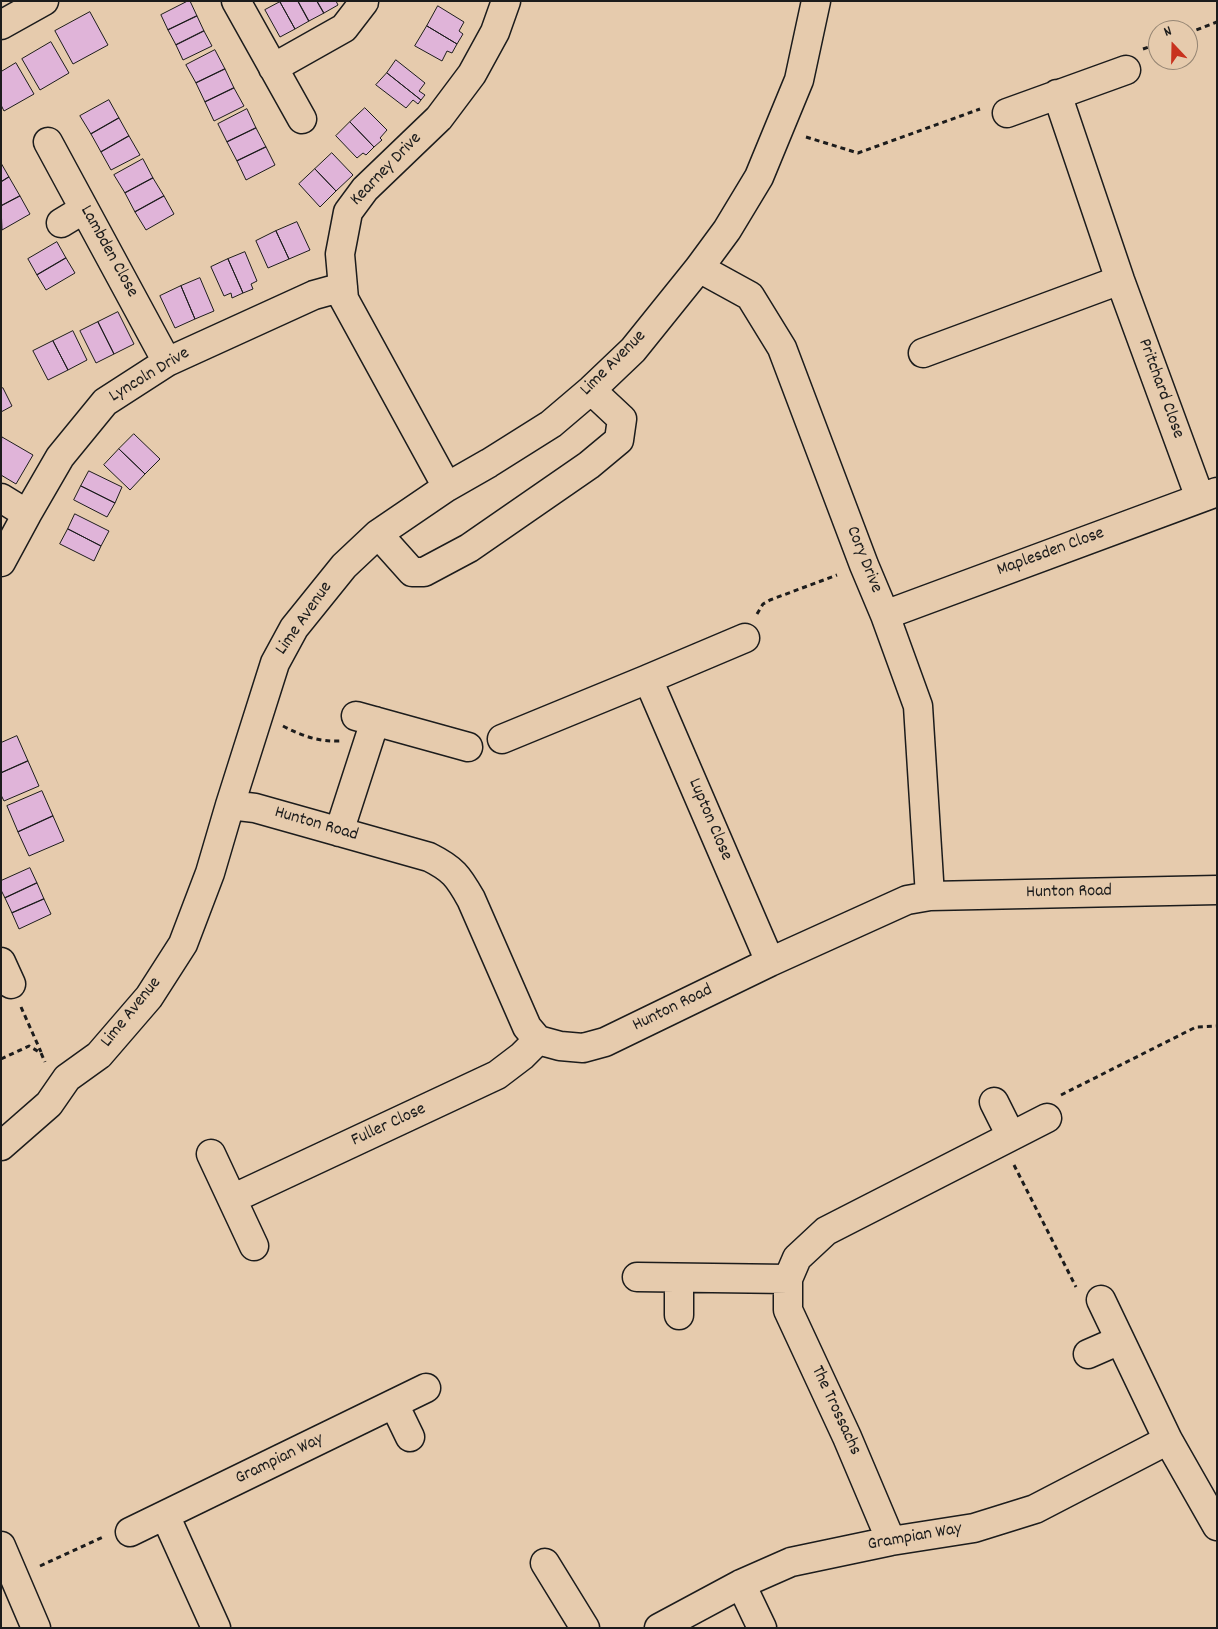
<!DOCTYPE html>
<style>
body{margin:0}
#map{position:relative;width:1218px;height:1629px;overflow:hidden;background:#e6cbad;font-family:Dekko,sans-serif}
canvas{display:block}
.frame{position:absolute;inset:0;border:2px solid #1c1c1c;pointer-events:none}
.north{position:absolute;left:1148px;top:20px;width:50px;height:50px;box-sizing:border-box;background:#e6cbad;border:1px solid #958573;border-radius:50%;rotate:339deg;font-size:14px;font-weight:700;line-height:20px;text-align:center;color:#1c1c1c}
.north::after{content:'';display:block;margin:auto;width:18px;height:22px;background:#c8321e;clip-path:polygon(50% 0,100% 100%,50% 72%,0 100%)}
</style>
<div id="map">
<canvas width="1218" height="1629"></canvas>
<div class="frame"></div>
<div class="north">N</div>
</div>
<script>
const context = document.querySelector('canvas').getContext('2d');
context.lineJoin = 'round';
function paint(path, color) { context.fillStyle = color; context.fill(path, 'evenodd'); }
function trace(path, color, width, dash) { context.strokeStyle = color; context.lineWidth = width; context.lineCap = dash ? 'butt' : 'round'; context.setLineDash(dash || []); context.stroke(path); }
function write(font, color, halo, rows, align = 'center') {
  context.font = font + ' Dekko,sans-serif'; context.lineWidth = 4; context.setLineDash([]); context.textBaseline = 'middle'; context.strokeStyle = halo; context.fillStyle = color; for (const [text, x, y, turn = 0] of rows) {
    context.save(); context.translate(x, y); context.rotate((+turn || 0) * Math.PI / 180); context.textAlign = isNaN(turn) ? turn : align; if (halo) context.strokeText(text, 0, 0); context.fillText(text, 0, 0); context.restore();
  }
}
const building = new Path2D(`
 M188,1H190L197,16L168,30L161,15Z
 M298,1L309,21L295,29L280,2Z
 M298,1H317L324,13L309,21Z
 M317,1H336L338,5L324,13Z
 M280,2L295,29L280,37L265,10Z
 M438,6L464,22L459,31L463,34L457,44L427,26Z
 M90,12L108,45L73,64L55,31Z
 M197,16L204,31L176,45L168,30Z
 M427,26L457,44L452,53L447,51L442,61L415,46Z
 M204,31L212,46L183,60L176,45Z
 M51,42L69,73L40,90L22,59Z
 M215,50L225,69L196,83L186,65Z
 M396,60L425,83L419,91L425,95L421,100L387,73Z
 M16,63L34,94L4,111L1,105V72Z
 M225,69L234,88L205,102L196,83Z
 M387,73L421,100L418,104L413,100L406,108L376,85Z
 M234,88L244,106L214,121L205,102Z
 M109,100L119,118L91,134L80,116Z
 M365,108L387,130L380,138L382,140L374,147L350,122Z
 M247,109L256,128L227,142L218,124Z
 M119,118L129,136L101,152L91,134Z
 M350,122L374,147L366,155L363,153L357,158L336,136Z
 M256,128L266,147L237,161L227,142Z
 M129,136L140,155L111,170L101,152Z
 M266,147L275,165L246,180L237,161Z
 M332,153L353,175L336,191L315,169Z
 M143,159L153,178L125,193L114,175Z
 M1,163L9,177L1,182Z
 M315,169L336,191L320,207L299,184Z
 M9,177L20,196L1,206V182Z
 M153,178L164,196L135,212L125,193Z
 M20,196L30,214L2,230L1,206Z
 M164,196L174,214L146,230L135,212Z
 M297,222L310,250L289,259L276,231Z
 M276,231L289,259L268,268L256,241Z
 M57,242L66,258L37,275L28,259Z
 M245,252L257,281L251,284L253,289L243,293L228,259Z
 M66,258L75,273L46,290L37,275Z
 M228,259L243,293L232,298L231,293L224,296L211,267Z
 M200,278L214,311L195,319L181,286Z
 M181,286L195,319L175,328L160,296Z
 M118,312L134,344L114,354L98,322Z
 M98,322L114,354L96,363L80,331Z
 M73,331L87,360L68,370L53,341Z
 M53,341L68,370L48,380L33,351Z
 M3,388L12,406L1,412V389Z
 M134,434L160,459L145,474L119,449Z
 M2,437L33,455L16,484L1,475Z
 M119,449L145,474L130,490L104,465Z
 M89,471L122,487L115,503L81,486Z
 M81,486L115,503L107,517L74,500Z
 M75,514L109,531L101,546L68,529Z
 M68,529L101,546L94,561L60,544Z
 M17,736L28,761L1,773V743Z
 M28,761L39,786L4,801L1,795V773Z
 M42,791L53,816L18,832L7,806Z
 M53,816L64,841L29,856L18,832Z
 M30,868L37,883L5,898L1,890V881Z
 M37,883L44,899L12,913L5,898Z
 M44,899L51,914L19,929L12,913Z`);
const path = new Path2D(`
 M1188,33L1217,22
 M1143,49L1158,44
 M806,137L858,153L980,109
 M757,614L763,604L770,600L837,575
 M283,726C302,736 319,742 341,741
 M21,1007L41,1052
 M1,1059L29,1046L41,1053L45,1062
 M1061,1095L1196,1027L1217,1026
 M1014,1165L1076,1287
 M40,1566L103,1537`);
const minor = new Path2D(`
 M236,1L302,119
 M1,25L44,1
 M273,68L344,28L364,2
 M1057,94L1120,280L1200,498
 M1007,113L1126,70
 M48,142L167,362
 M61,223L84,209
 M699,268L750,296L782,348L864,565L885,615L918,706L930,896
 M923,353L1120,280
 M447,487L344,299L340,254L348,212L365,189L439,118L472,74L495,32L506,1
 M1,498L27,514
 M378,534L412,572H424L469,548L589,465L619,440L622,419L591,390
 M1,562L27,514L60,457L105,402L167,362L314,295L343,287
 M885,615L1217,492
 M648,679L745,638
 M356,716L468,747
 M502,739L648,679L770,962
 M230,805L255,808L429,857C453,869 458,876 471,899L527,1027L538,1040L560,1046L583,1048L605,1042L770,962L907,900L930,896L1217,890
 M339,832L375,721
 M1,962L11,984
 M994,1102L1011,1136
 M1,1146L49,1104L67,1078L99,1055L149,997L183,944L210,873L230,805L275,663L294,628L344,566L378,534L447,487L489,463L551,424L591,390L633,350L699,268L727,230L759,177L799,80L816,1
 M211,1154L254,1246
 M232,1199L497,1075L522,1056L538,1040
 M637,1277L788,1279
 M1101,1300L1168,1440L1217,1526
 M679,1315V1278
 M1088,1354L1120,1340
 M394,1404L410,1437
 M130,1532L165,1515
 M891,1541L847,1437L788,1310V1279L797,1258L826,1231L1047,1118
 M1,1546L36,1628
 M545,1563L585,1628
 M741,1584L762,1628
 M216,1628L165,1515L426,1388
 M659,1628L741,1584L791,1562L891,1541L974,1528L1035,1509L1168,1440`);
const streetNames = [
 ["Kearney Drive",387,170,-46],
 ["Lambden Close",108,252,61],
 ["Lime Avenue",614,364,-45],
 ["Lyncoln Drive",150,376,-31],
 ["Pritchard Close",1160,389,70],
 ["Maplesden Close",1051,553,-20],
 ["Cory Drive",863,560,68],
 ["Lime Avenue",305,619,-55],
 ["Lupton Close",709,820,67],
 ["Hunton Road",316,825,16],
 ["Hunton Road",1069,893,-1],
 ["Hunton Road",673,1009,-26],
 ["Lime Avenue",132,1013,-51],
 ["Fuller Close",389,1126,-25],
 ["The Trossachs",835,1411,65],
 ["Grampian Way",280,1460,-26],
 ["Grampian Way",915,1538,-10]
];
paint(building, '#e0b4d9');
trace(building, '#1c1c1c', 1);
trace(minor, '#1c1c1c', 31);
trace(path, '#1c1c1c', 3, [5, 4]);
trace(minor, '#e6cbad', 28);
write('18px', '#1c1c1c', '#e6cbad', streetNames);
</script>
